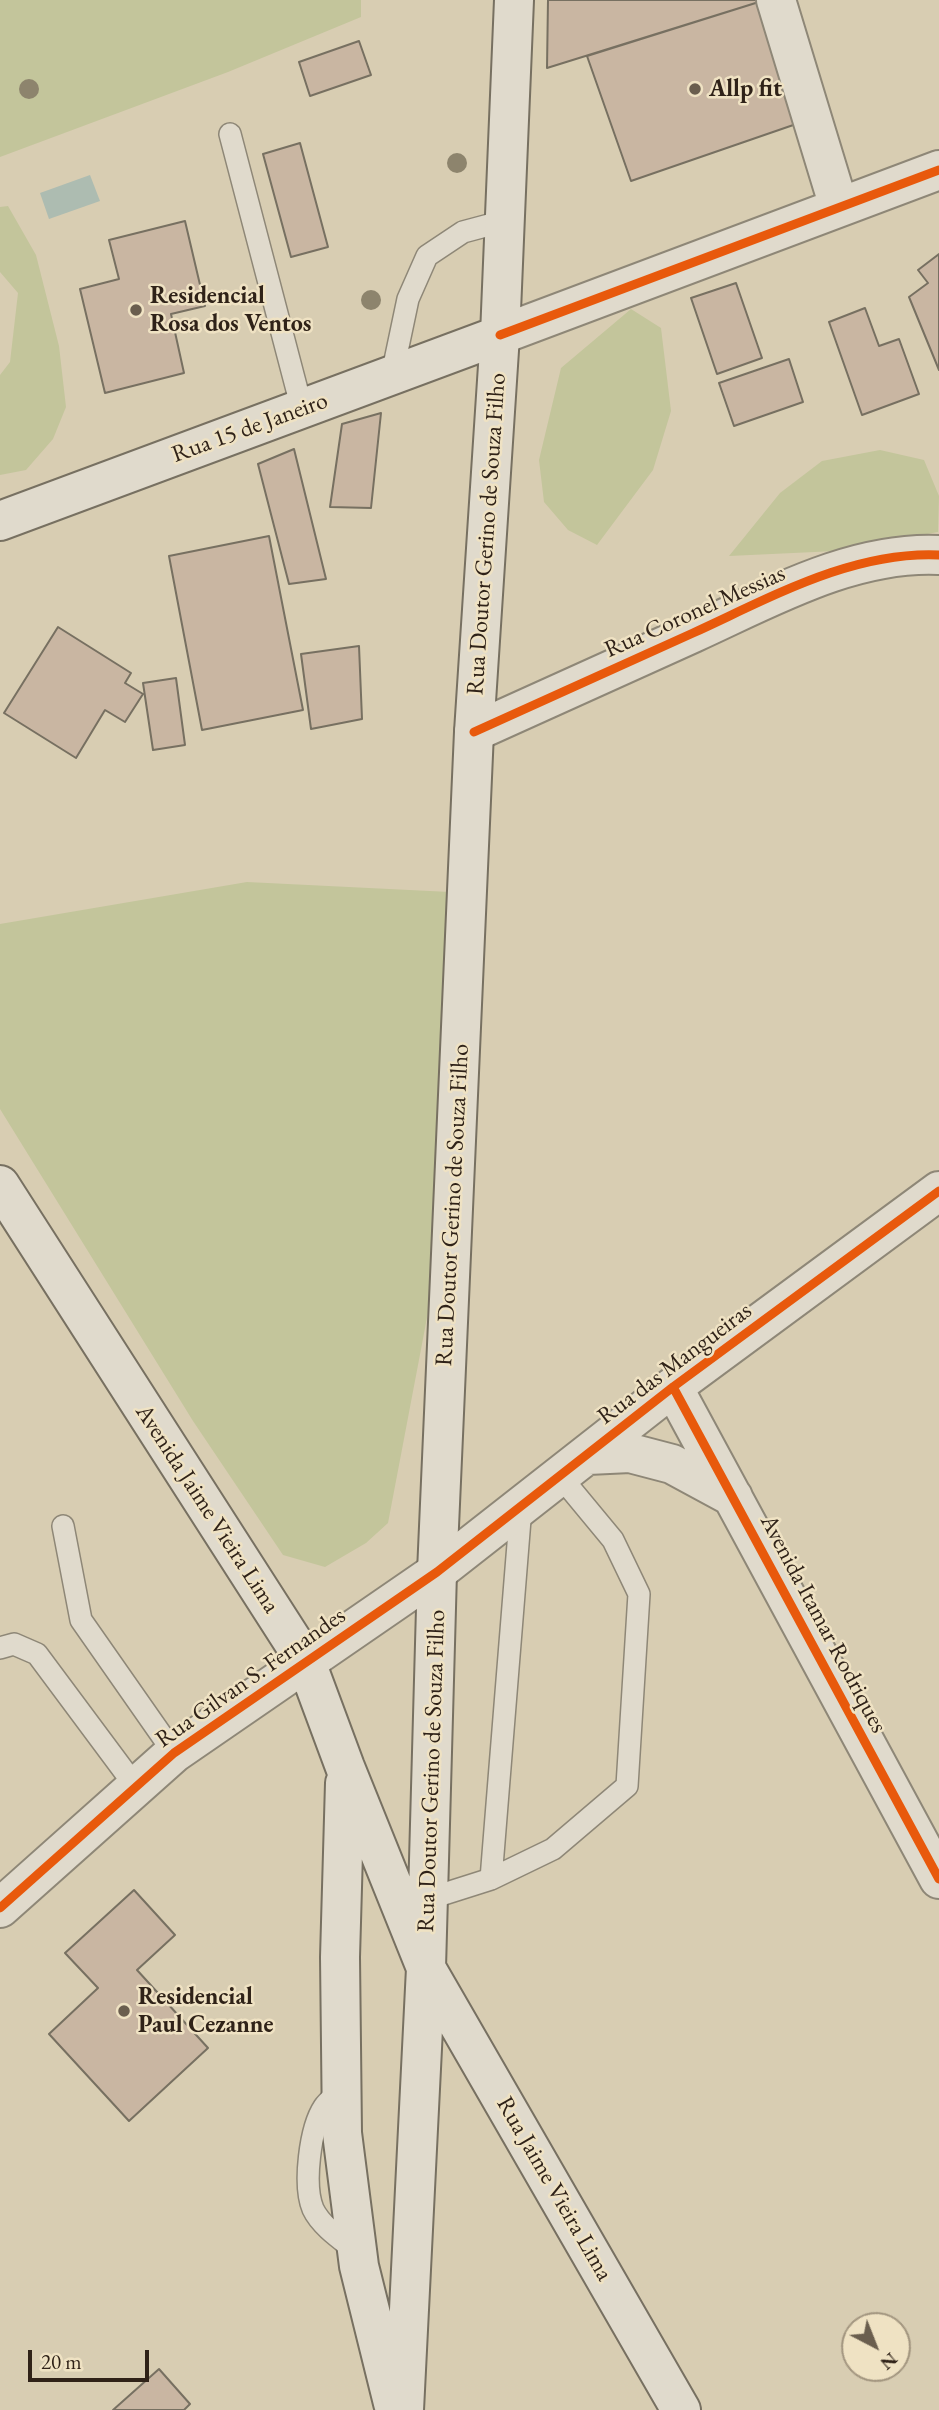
<!DOCTYPE html>
<style>
body{margin:0}
#map{position:relative;width:939px;height:2410px;overflow:hidden;background:#d8cdb2;font-family:"EB Garamond",serif}
canvas{display:block}
.north{position:absolute;left:841px;top:2312px;width:70px;height:70px;box-sizing:border-box;background:#efe2c3;border:2px solid #a2957f;border-radius:50%;rotate:138deg;font-size:19px;font-weight:700;line-height:28px;text-align:center;color:#2f2218}
.north::after{content:'';display:block;margin:auto;width:24px;height:32px;background:#6a5e4e;clip-path:polygon(50% 0,100% 100%,50% 72%,0 100%)}
.scale{position:absolute;left:28px;top:2350px;width:121px;height:32px;box-sizing:border-box;border:4px solid #2f2218;border-top:0;padding-left:9px;font-size:21px;line-height:24px;white-space:nowrap;color:#2f2218;-webkit-text-stroke:5px #efe2c3;paint-order:stroke}
</style>
<div id="map">
<canvas width="939" height="2410"></canvas>
<div class="north">N</div>
<div class="scale">20 m</div>
</div>
<script>
const context = document.querySelector('canvas').getContext('2d');
context.lineJoin = 'round';
function paint(path, color) { context.fillStyle = color; context.fill(path, 'evenodd'); }
function trace(path, color, width, dash) { context.strokeStyle = color; context.lineWidth = width; context.lineCap = dash ? 'butt' : 'round'; context.setLineDash(dash || []); context.stroke(path); }
function write(font, color, halo, rows, align = 'center') {
  context.font = font + ' "EB Garamond",serif'; context.lineWidth = 5; context.setLineDash([]); context.textBaseline = 'middle'; context.strokeStyle = halo; context.fillStyle = color; for (const [text, x, y, turn = 0] of rows) {
    context.save(); context.translate(x, y); context.rotate((+turn || 0) * Math.PI / 180); context.textAlign = isNaN(turn) ? turn : align; if (halo) context.strokeText(text, 0, 0); context.fillText(text, 0, 0); context.restore();
  }
}
const green = new Path2D(`
 M0,0H361V17L228,72L0,157Z
 M8,206L36,255L59,346L66,407L53,439L26,470L0,475V375L10,362L18,293L0,272V207Z
 M631,309L661,328L671,411L653,470L597,545L568,530L544,502L539,460L561,368Z
 M880,450L924,460L939,496L938,532L836,551L729,556L780,493L822,461Z
 M247,882L450,892L433,1286L388,1523L366,1543L325,1567L283,1555L193,1421L0,1109V924Z`);
const water = new Path2D(`
 M90,175L100,201L49,219L40,193Z`);
const building = new Path2D(`
 M548,0H762V1L547,68Z
 M762,1L802,122L631,181L587,56Z
 M359,41L371,75L310,96L299,62Z
 M300,143L328,247L291,257L263,154Z
 M185,221L205,306L171,314L184,373L105,393L80,289L119,279L109,240Z
 M939,254V370L909,297L928,283L918,270Z
 M736,283L762,358L717,374L691,298Z
 M865,308L879,346L899,339L919,394L862,415L829,322Z
 M789,359L803,402L734,426L719,383Z
 M381,413L371,508L330,507L342,424Z
 M294,449L326,579L289,584L258,464Z
 M269,536L303,710L202,730L169,556Z
 M58,627L131,673L125,683L143,694L125,722L105,710L76,758L4,713Z
 M359,646L362,719L311,729L301,654Z
 M176,678L185,745L153,750L143,683Z
 M134,1890L175,1935L137,1970L208,2048L129,2121L49,2034L98,1988L65,1953Z
 M159,2369L190,2404L184,2410H113Z`);
const service = new Path2D(`
 M230,134L302,409
 M392,375L408,299L427,256L463,232L504,221
 M63,1526L81,1620L174,1753
 M0,1648L14,1644L37,1654L136,1787
 M491,1879L521,1507
 M428,1899L491,1879L553,1849L627,1786L639,1594L613,1540L560,1476
 M340,2091C335,2096 328,2101 324,2107C310,2128 303,2185 313,2209C321,2226 342,2240 356,2251`);
const minor = new Path2D(`
 M776,0L839,207
 M500,335L939,170
 M474,732C547,699 620,666 693,633C770,598 852,551 939,555
 M673,1387L939,1879
 M588,1455L630,1453L672,1464L733,1497
 M0,1908L174,1753L437,1572L673,1387L939,1191`);
const secondary = new Path2D(`
 M0,521L500,335
 M0,1185L306,1662L345,1767L426,1968L681,2410
 M345,1783L340,1957L342,2133L359,2266L393,2403
 M404,2410L426,1968L437,1572L474,732L500,335L514,0`);
const cycleway = new Path2D(`
 M500,335L939,170
 M474,732C547,699 620,666 693,633C770,598 852,551 939,555
 M673,1387L939,1879
 M0,1908L174,1753L437,1572L673,1387L939,1191`);
const trees = [
 [29,89],
 [457,163],
 [371,300]
];
const markers = [
 [695,89,7,"#6a5e4e"],
 [136,310,7,"#6a5e4e"],
 [124,2011,7,"#6a5e4e"]
];
const poiNames = [
 ["Allp fit",709,89],
 ["Residencial",150,296],
 ["Rosa dos Ventos",150,324],
 ["Residencial",138,1997],
 ["Paul Cezanne",138,2025]
];
const streetNames = [
 ["Rua 15 de Janeiro",250,428,-20],
 ["Rua Doutor Gerino de Souza Filho",487,534,-86],
 ["Rua Coronel Messias",695,612,-24],
 ["Rua Doutor Gerino de Souza Filho",453,1205,-87],
 ["Rua das Mangueiras",675,1364,-37],
 ["Avenida Jaime Vieira Lima",207,1509,57],
 ["Avenida Itamar Rodriques",823,1624,62],
 ["Rua Gilvan S. Fernandes",251,1678,-35],
 ["Rua Doutor Gerino de Souza Filho",432,1771,-88],
 ["Rua Jaime Vieira Lima",554,2189,60]
];
paint(green, '#c3c59b');
paint(water, '#adbcb1');
paint(building, '#c9b6a2');
trace(building, '#777061', 2);
trace(service, '#8e8777', 24);
trace(minor, '#8e8777', 42);
trace(secondary, '#777061', 42);
trace(service, '#e0dacc', 21);
trace(minor, '#e0dacc', 38);
trace(secondary, '#e0dacc', 38);
trace(cycleway, '#e8590c', 9);
context.fillStyle = '#8d846d';
for (const [x, y] of trees) { context.beginPath(); context.arc(x, y, 10, 0, 2 * Math.PI); context.fill(); }
for (const [x, y, r, color] of markers) { const dot = new Path2D(); dot.arc(x, y, r, 0, 2 * Math.PI); context.fillStyle = color; context.fill(dot); trace(dot, '#efe2c3', 2.5); }
write('bold 24px', '#2f2218', '#efe2c3', poiNames, 'left');
write('24px', '#2f2218', '#efe2c3', streetNames);
</script>
